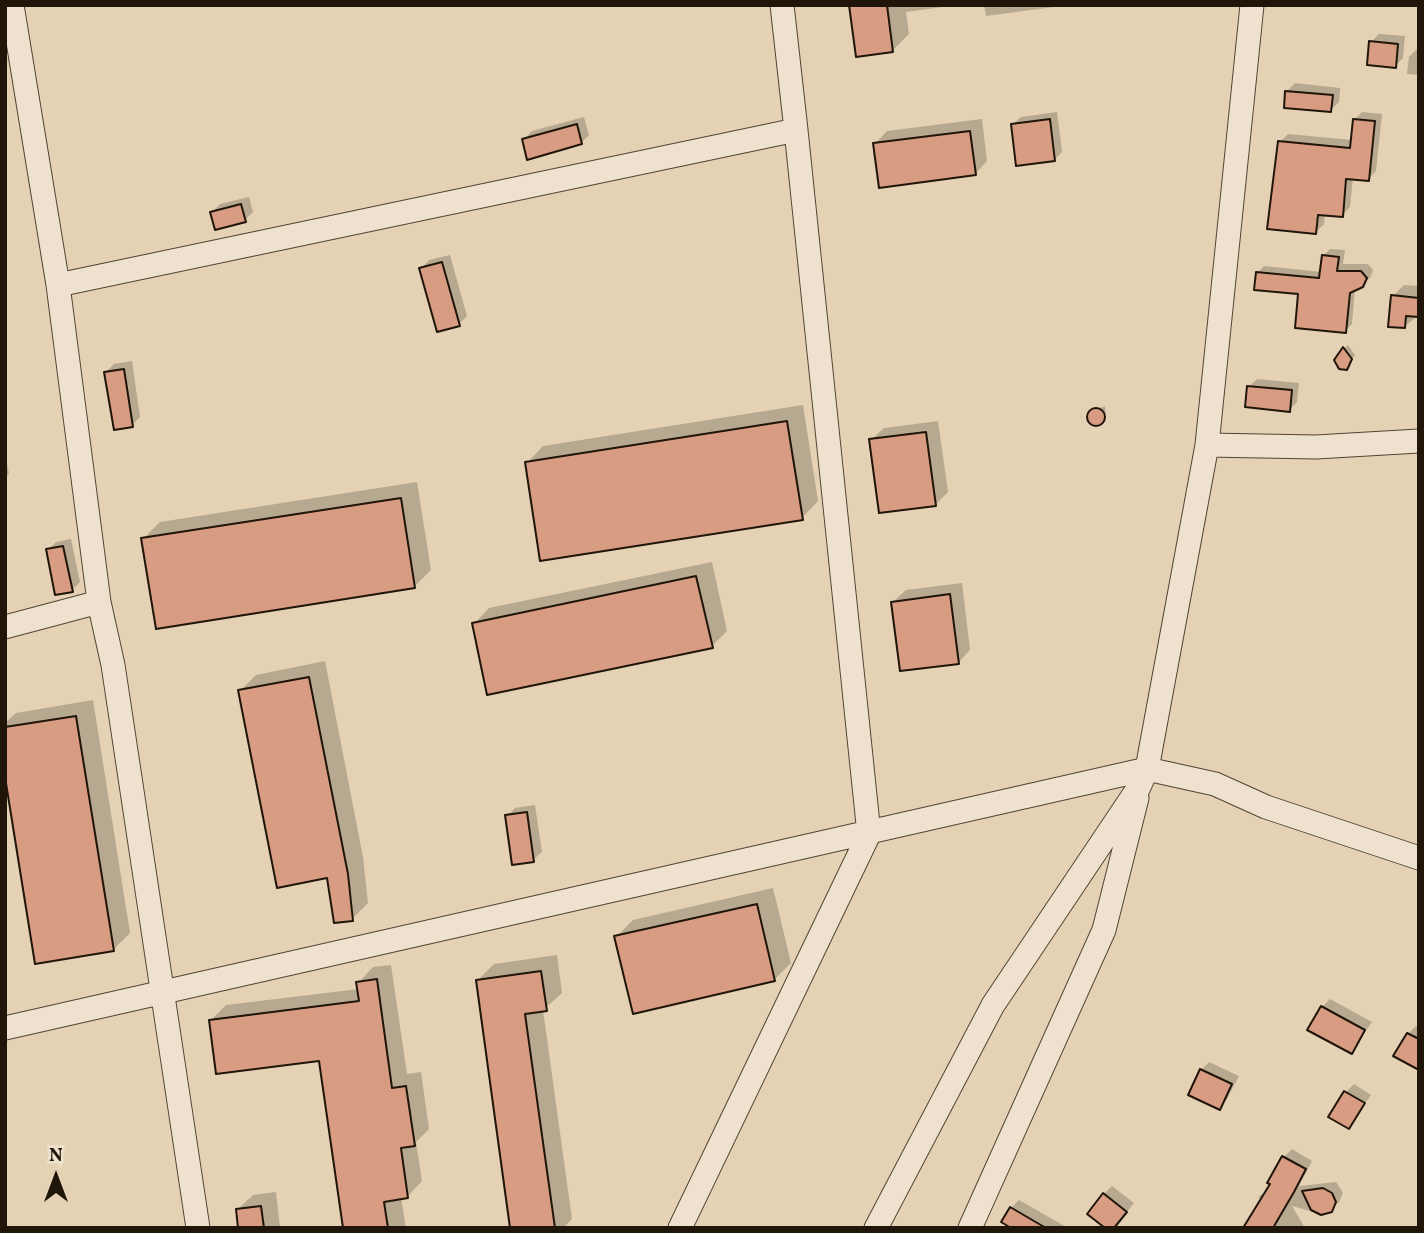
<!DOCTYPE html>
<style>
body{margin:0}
#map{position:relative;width:1424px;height:1233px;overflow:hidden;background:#e5d2b4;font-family:Vollkorn,serif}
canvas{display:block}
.frame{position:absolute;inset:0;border:7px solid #201509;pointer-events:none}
.north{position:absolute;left:21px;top:1142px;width:70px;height:70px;-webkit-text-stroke:5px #eee2ce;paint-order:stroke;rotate:0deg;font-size:19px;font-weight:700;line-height:28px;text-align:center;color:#201509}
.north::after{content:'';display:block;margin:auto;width:24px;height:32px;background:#201509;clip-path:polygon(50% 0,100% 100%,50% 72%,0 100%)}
</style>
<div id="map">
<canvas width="1424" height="1233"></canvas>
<div class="frame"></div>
<div class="north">N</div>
</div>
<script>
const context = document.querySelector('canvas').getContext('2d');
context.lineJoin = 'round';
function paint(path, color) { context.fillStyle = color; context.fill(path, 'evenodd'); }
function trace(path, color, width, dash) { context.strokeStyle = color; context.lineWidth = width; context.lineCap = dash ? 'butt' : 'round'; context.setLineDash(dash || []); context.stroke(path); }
const shadow = new Path2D(`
 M851,5H957L906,12L909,34L892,51Z
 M984,5H1069L986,16Z
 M1379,34L1405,36L1403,58L1395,66L1371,42Z
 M1417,49L1419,75L1407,74L1409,57Z
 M1295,83L1340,88L1339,102L1331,110L1287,91Z
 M1057,112L1062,152L1054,160L1012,125L1021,117Z
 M1362,112L1382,114L1376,171L1368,179L1353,178L1350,207L1342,215L1325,214L1324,224L1316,232L1280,142L1288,134L1352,140L1354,120Z
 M584,117L589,135L581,143L524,139L532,131Z
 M982,119L987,161L975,174L875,144L887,131Z
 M249,197L253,212L245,220L212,212L220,204Z
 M1330,249L1345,250L1343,264H1368L1373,270L1370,278L1355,288L1352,324L1345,331L1300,293L1257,273L1264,266L1322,272L1323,256Z
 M450,255L467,316L459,324L421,269L429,260Z
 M1404,285L1419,286V315L1405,326L1393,296Z
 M1348,345L1355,355L1349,364L1337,357Z
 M132,361L140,417L132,425L106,372L114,364Z
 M1257,379L1299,383L1297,402L1289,410L1249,387Z
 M803,405L818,501L802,518L527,463L543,446Z
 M1105,406L1106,417L1098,424L1092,423L1089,413Z
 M938,421L948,492L935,505L871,440L884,428Z
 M5,454L9,474L5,477Z
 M417,482L431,570L414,587L143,539L160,522Z
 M71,539L80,582L72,590L48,550L56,542Z
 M712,562L727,631L712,646L474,624L489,608Z
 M962,583L970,650L958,663L893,602L906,590Z
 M325,661L363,857L368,903L352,919L240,691L256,675Z
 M93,700L130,933L113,950L5,765V723L16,713Z
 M535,805L542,852L533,860L507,816L515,808Z
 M773,888L791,963L774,980L616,937L633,920Z
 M557,955L562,993L543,1010L572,1219L563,1228H512L478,980L494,964Z
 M391,965L407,1074L421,1072L429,1129L416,1142L422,1181L407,1197H401L406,1228H345L321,1059L211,1020L226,1005L359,989L358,983L373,967Z
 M1330,999L1372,1022L1351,1052L1322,1007Z
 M1416,1026L1419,1027V1068L1408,1034Z
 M1209,1062L1239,1076L1227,1099L1219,1107L1201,1070Z
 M1354,1084L1371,1095L1348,1127L1346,1092Z
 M1292,1149L1312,1161L1299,1186L1336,1182L1343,1193L1339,1202L1331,1210L1321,1214L1292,1206L1305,1228H1246L1263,1199L1258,1197L1268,1190L1284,1157Z
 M1112,1186L1134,1203L1119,1222L1104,1194Z
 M276,1192L280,1228H240L237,1210L253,1195Z
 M1019,1200L1068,1228H1015L1011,1208Z`);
const building = new Path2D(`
 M849,5H887L893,52L856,57Z
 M1369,41L1398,44L1396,68L1367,65Z
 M1285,91L1333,95L1331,112L1284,108Z
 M1050,119L1055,161L1016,166L1011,124Z
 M1353,119L1375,121L1369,181L1346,179L1343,217L1318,215L1316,234L1267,229L1278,141L1350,148Z
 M577,124L582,144L527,160L522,139Z
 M970,131L976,175L879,188L873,143Z
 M241,204L246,222L215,230L210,212Z
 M1322,255L1339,257L1337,271H1361L1367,278L1363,287L1350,293L1346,333L1295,328L1298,294L1254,290L1256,272L1319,278Z
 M442,262L460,326L437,332L419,268Z
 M1391,295L1419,298V317L1406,316L1405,328L1388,327Z
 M1343,347L1352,359L1347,370L1339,369L1334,360Z
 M124,369L133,427L114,430L104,372Z
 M1247,386L1292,390L1290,412L1245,407Z
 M1087 417a9 9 0 1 1 18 0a9 9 0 1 1-18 0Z
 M787,421L803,520L540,561L525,462Z
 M926,432L936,506L879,513L869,439Z
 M401,498L415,588L156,629L141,538Z
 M63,546L73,592L55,595L46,549Z
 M696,576L713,648L487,695L472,623Z
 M950,594L959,664L900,671L891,602Z
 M309,677L348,874L353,921L334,923L327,878L277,888L238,690Z
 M76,716L114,951L35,964L5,777V727Z
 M527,812L534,862L512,865L505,815Z
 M757,904L775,981L633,1014L614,936Z
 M541,971L547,1011L525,1014L555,1228H510L476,980Z
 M377,979L392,1088L406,1086L415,1146L401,1148L408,1198L384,1202L388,1228H343L319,1061L216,1074L209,1020L359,1001L356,982Z
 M1321,1006L1365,1030L1352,1054L1307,1030Z
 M1407,1033L1419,1039V1070L1393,1056Z
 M1200,1069L1232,1084L1220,1110L1188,1095Z
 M1344,1091L1365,1103L1349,1129L1328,1117Z
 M1282,1156L1306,1169L1294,1192L1273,1228H1243L1270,1184L1267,1183Z
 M1323,1188L1332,1193L1336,1202L1332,1212L1321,1215L1311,1210L1302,1191Z
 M1103,1193L1127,1212L1114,1228H1105L1087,1214Z
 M261,1206L264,1228H238L236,1209Z
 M1010,1207L1046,1228H1011L1001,1222Z`);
const minor = new Path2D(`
 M12,5L58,285L99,602L113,665L198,1228
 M782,5L796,130
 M58,285L796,130L869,834L680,1228
 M1207,445L1316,447L1419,441
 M5,627L99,602
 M5,1028L1147,769L1215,784L1266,807L1419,858
 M876,1228L993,1005L1139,787L1147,769L1207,445L1252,5
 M970,1228L1104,930L1137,798`);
paint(shadow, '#0003');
paint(building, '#d79c82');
trace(building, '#201509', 2);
trace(minor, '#514434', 25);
trace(minor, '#eee2ce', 23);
</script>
